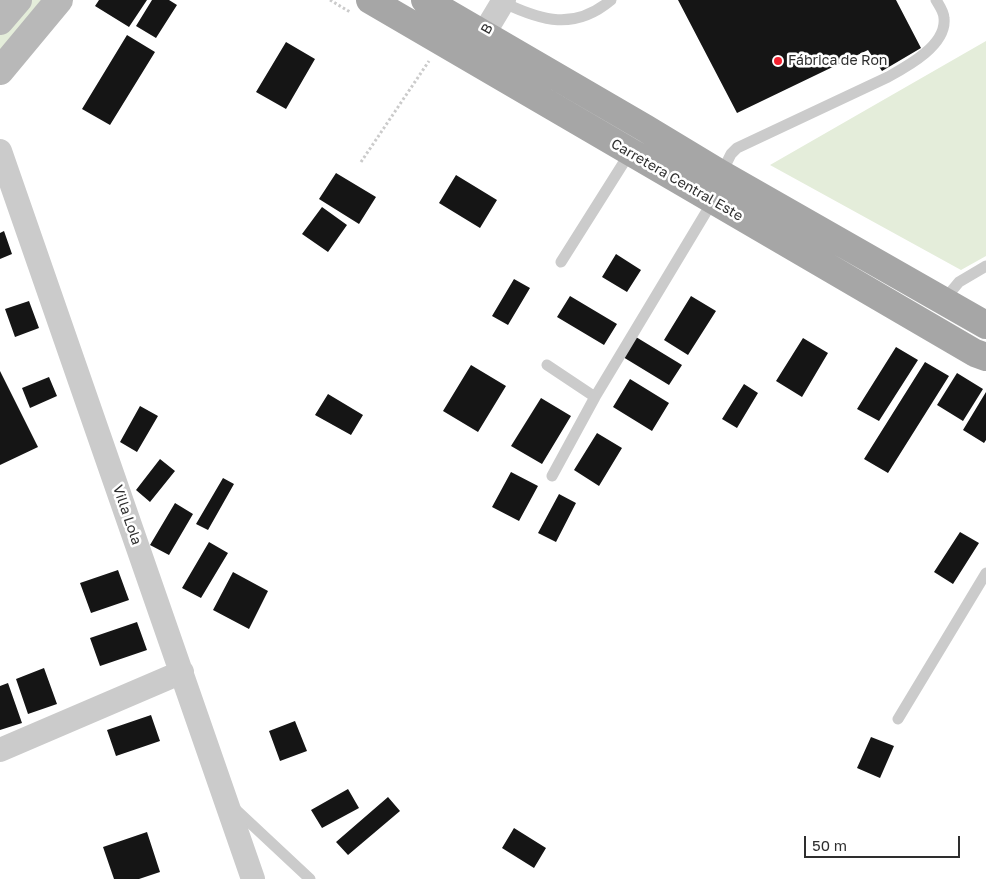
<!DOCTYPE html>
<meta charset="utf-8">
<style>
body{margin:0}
#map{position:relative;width:986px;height:879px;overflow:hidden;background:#fff;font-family:"Golos Text",sans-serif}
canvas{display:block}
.scale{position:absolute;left:804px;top:836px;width:156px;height:22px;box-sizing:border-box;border:2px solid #2e2e2e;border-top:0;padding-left:6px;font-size:15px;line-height:18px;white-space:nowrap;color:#2e2e2e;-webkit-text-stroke:4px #fff;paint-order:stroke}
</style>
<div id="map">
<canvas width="986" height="879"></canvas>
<div class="scale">50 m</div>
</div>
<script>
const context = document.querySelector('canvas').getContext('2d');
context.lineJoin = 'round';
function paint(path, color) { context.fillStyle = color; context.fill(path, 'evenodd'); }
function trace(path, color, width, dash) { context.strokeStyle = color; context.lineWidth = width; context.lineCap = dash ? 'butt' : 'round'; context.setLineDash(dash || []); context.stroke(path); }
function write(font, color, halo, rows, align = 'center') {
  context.font = font + ' "Golos Text",sans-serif'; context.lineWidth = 5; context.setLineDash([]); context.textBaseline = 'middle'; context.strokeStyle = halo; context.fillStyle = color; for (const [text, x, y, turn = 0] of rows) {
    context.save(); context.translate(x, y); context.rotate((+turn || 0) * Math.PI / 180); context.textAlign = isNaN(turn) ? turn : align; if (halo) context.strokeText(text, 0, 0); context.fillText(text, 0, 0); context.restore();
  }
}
const green = new Path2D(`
 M28,0H44L0,52V33Z
 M986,41V256L961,270L770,165Z`);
const building = new Path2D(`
 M99,0H147L129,27L95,6Z
 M152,0H169L177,5L156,38L136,26Z
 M678,0H896L921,48L882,71L868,50L737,113Z
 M127,35L155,52L110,125L82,109Z
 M286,42L315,59L286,109L256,92Z
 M336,173L376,197L359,224L319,199Z
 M456,175L497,200L480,228L439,203Z
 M322,207L347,225L328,252L302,234Z
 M4,231L12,254L0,259V233Z
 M616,254L641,270L627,292L602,277Z
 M514,279L530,288L508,325L492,316Z
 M570,296L617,324L604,345L557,317Z
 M691,296L716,311L688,355L664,340Z
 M29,301L39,328L15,337L5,309Z
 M636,337L682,365L669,385L623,357Z
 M803,338L828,353L802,397L776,381Z
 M896,347L918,360L879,421L857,409Z
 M925,362L949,376L888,473L864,459Z
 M471,365L506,386L478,432L443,411Z
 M0,371L38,447L0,465Z
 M957,373L983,389L963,421L937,405Z
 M49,377L57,396L30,408L22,388Z
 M630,379L669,403L652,431L613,407Z
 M744,384L758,393L737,428L722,419Z
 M986,392V440L984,443L963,430Z
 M328,394L363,415L351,435L315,415Z
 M541,398L571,416L542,464L511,446Z
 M140,406L158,416L137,452L120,442Z
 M597,433L622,448L599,486L574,470Z
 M160,459L175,471L150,502L136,490Z
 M511,472L538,486L519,521L492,507Z
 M223,478L234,484L208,530L196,524Z
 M559,494L576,503L556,542L538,533Z
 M175,503L193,514L169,555L150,545Z
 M960,532L979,543L953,584L934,572Z
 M209,542L228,553L201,598L182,588Z
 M118,570L129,600L91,613L80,583Z
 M233,572L268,591L249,629L213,610Z
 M137,622L147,650L100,666L90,638Z
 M44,668L57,704L28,714L16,679Z
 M8,683L22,723L0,730V686Z
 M151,715L160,741L116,756L107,730Z
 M295,721L307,751L280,761L269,731Z
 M871,737L894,746L880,778L857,768Z
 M348,789L359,808L322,828L311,810Z
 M388,797L400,811L348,855L336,842Z
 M514,828L546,848L534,868L502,848Z
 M147,832L160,872L139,879H114L103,847Z`);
const path = new Path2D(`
 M330,0L350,12
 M361,162L429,61`);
const service = new Path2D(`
 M502,2C542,21 574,31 611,0
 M721,174L731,154L737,148L888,77C908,66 947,45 944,18C944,12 939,5 936,0
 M561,262L631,151
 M944,300L959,282L986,266
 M547,365L595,397
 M552,476L595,397L714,199
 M898,719L986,573
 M233,807L310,879`);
const minor = new Path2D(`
 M474,50L504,0
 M0,151L253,879
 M0,750L182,672`);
const secondary = new Path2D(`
 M0,21L18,0
 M0,71L59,0`);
const primary = new Path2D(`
 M370,0L975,353L986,357
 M425,0L645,128L721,174L986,325`);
const markers = [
 [778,61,5,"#f3212f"]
];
const streetNames = [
 ["B",487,29,-60],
 ["Carretera Central Este",677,180,30],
 ["Villa Lola",127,515,71]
];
const poiNames = [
 ["Fábrica de Ron",788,61]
];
paint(green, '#e4edda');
paint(building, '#151515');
trace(path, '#cbcbcb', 3, [2.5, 2.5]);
trace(service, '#cbcbcb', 11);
trace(minor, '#cbcbcb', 24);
trace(secondary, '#b8b8b8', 28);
trace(primary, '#a6a6a6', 28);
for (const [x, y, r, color] of markers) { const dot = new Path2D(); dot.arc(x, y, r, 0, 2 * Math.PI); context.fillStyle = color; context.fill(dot); trace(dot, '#fff', 2); }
write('14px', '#2e2e2e', '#fff', streetNames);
write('14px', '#2e2e2e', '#fff', poiNames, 'left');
</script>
